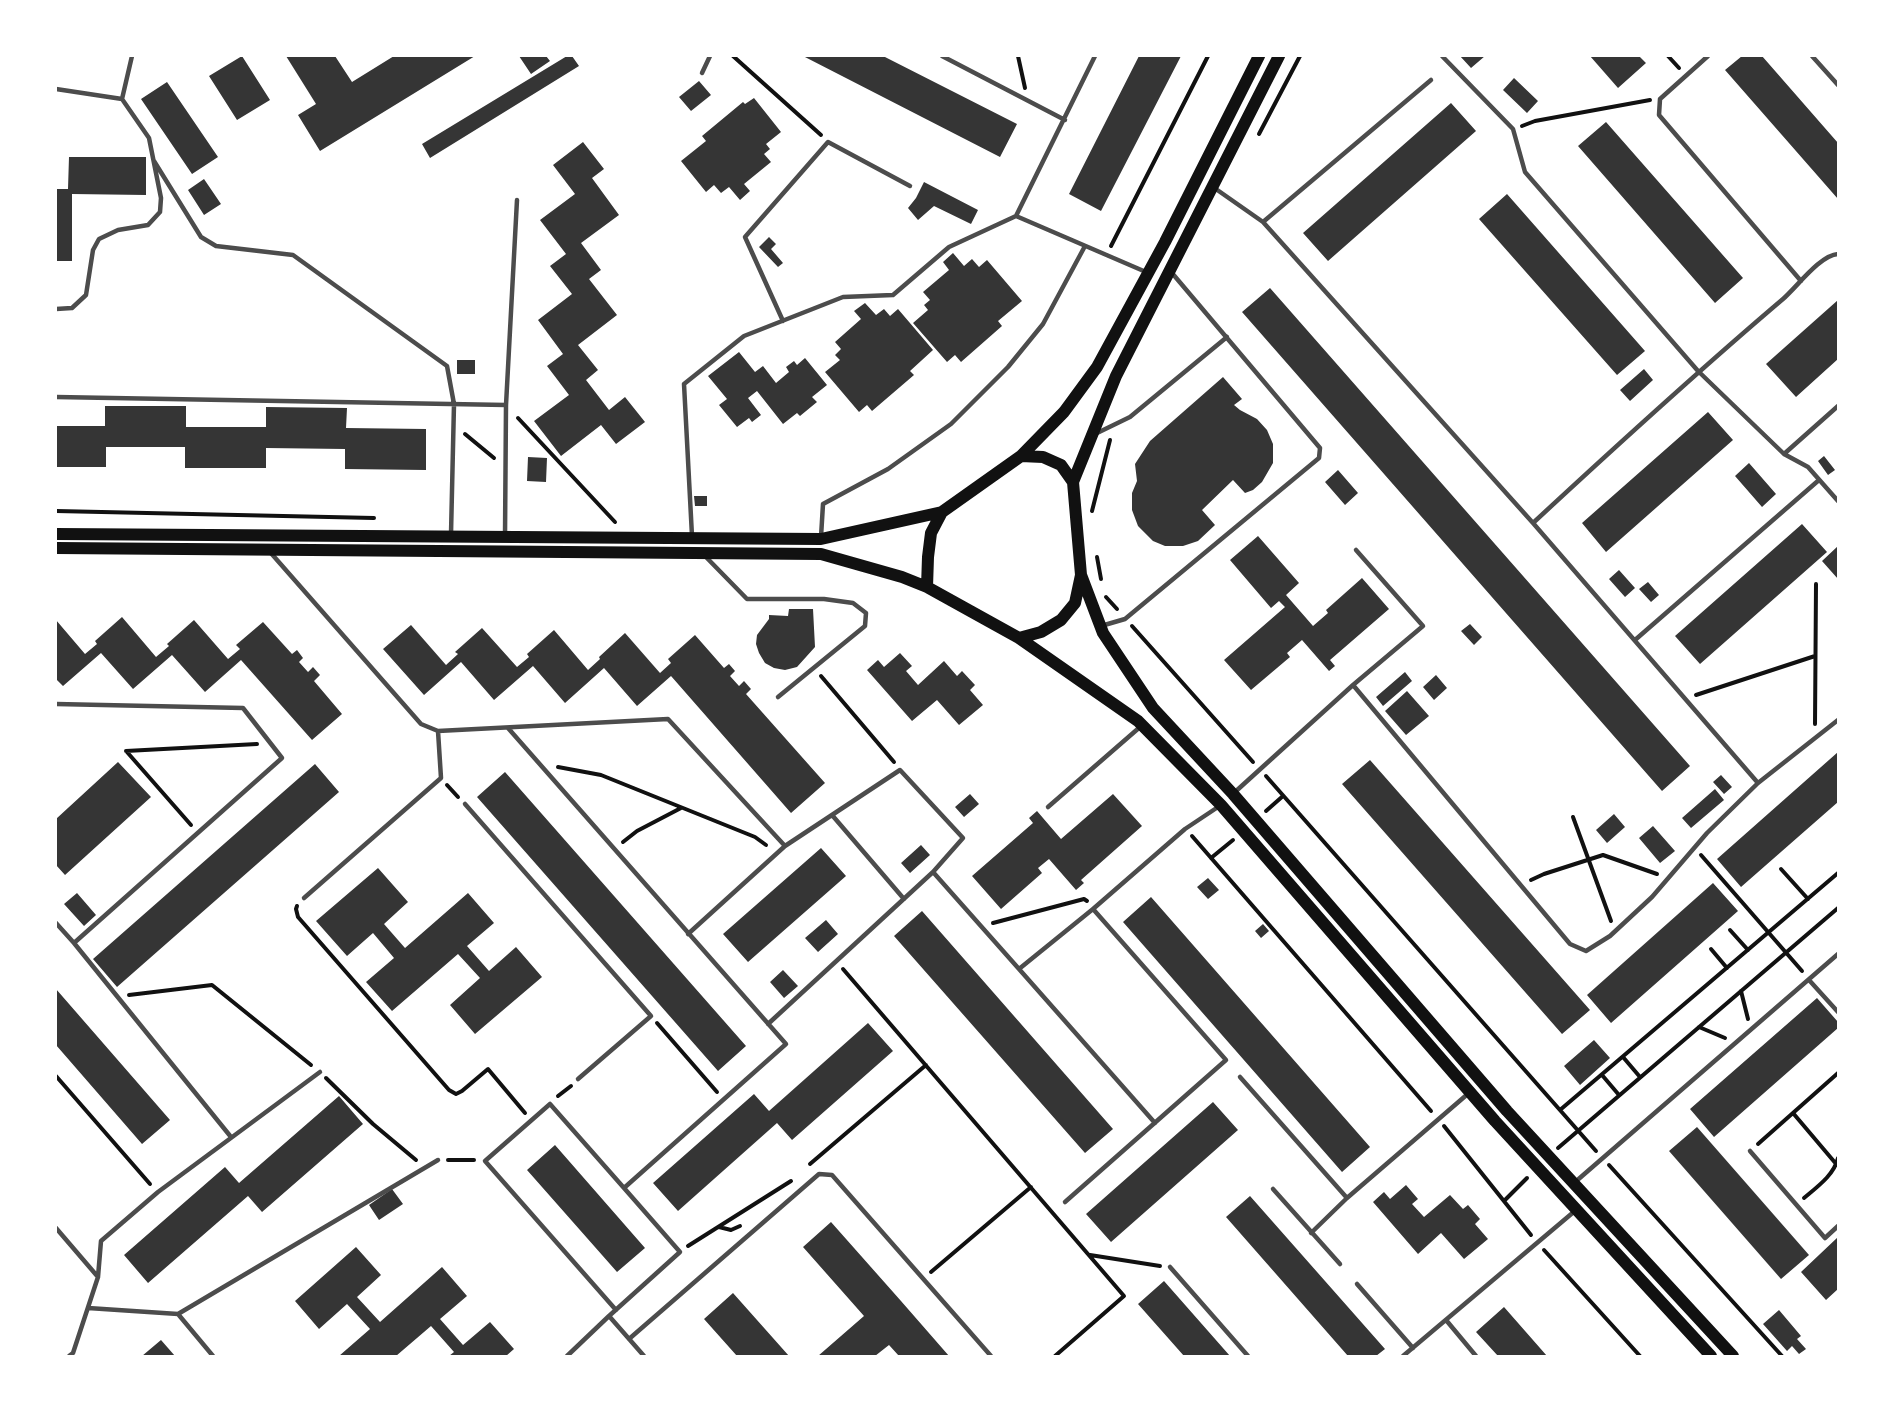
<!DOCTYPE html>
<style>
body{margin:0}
#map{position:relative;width:1894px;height:1412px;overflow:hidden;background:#fff;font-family:Georgia,serif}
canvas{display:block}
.frame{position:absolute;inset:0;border:57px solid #fff;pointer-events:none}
</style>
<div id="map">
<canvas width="1894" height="1412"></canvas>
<div class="frame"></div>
</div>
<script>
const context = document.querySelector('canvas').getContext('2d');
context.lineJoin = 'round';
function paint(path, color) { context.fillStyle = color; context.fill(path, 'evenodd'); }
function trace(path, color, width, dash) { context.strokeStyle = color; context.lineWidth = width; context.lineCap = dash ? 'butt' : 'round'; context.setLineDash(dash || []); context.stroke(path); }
const building = new Path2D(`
 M242,56L270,100L237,120L209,76Z
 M286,56H335L352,82L394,56H475L320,151L298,115L316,104Z
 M519,56H546L550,61L531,74Z
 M567,56H572L579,66L430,158L422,144Z
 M803,56H883L1017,124L1000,157Z
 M1139,56H1181L1101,211L1069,194Z
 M1460,56H1485L1471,68Z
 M1590,56H1639L1646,63L1618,88Z
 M1742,56H1762L1838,143V199L1725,70Z
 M1514,78L1538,101L1527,113L1503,90Z
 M699,81L711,95L691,111L679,97Z
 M167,82L218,157L192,174L141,99Z
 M754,98L781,132L766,144L770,149L764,154L771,162L744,184L750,191L740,200L729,187L721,193L714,185L706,192L681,161L706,141L702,136L743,102L745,104Z
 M1451,103L1476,131L1328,261L1303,233Z
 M1606,122L1743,278L1715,303L1578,146Z
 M583,142L604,169L592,178L619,215L581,243L601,270L589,279L617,315L578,345L598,370L586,380L609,410L625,397L645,422L616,444L601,425L561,456L534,421L569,395L547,366L563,354L538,320L572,294L550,266L566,254L540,220L575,194L553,165Z
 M69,157H146V195L72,194V261H56V189H68Z
 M204,179L221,204L204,215L188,190Z
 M924,182L978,210L971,224L934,206L918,220L908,208L916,198Z
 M1507,194L1645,351L1617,375L1479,219Z
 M769,237L776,244L771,249L783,263L778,267L759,247Z
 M953,253L964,266L972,259L979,267L987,260L1022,301L998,321L1002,326L961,362L955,355L947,362L913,323L928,310L924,305L930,300L923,292L949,270L943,262Z
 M1270,288L1690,766L1662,791L1242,312Z
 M1838,300V359L1796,397L1766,364Z
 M865,303L876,315L884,309L890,316L898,309L933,350L910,371L914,375L872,411L867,405L859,412L825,372L840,360L835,355L841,349L835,342L861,319L854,311Z
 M739,352L755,372L763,366L776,383L789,372L786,367L794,361L797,365L805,358L827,385L812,397L817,402L800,416L797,413L783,424L757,391L748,398L761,415L752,422L749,418L737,427L719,405L727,399L708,376Z
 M457,360H475V374H457Z
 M1644,369L1653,380L1630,401L1620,390Z
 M1223,377L1242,399L1234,405L1240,410L1257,419L1267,430L1273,444V463L1262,482L1253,490L1245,493L1233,480L1202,510L1215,525L1198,541L1183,546H1165L1153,541L1138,526L1132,510V493L1137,481L1135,464L1150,441Z
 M105,406H186V427H266V407L347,408L346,428L426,429V470L345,469V449L266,448V468H185V447H106V467H56V426H105Z
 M1708,412L1733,440L1606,552L1582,523Z
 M1824,456L1835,470L1828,475L1818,461Z
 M528,457L547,458L546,482L527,481Z
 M1749,463L1776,494L1762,507L1735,476Z
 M1338,470L1358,493L1345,505L1325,482Z
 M694,496H707V506H695Z
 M1802,524L1827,552L1700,664L1675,636Z
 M1258,536L1299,583L1286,595L1313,626L1328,613L1326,610L1362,578L1389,609L1330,660L1335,666L1329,671L1302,640L1287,653L1290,657L1251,690L1224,660L1285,607L1279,601L1271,608L1230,560Z
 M1838,546V579L1822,561Z
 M1619,570L1635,588L1625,597L1609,579Z
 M1648,582L1659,595L1651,602L1639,589Z
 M789,609H813L815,647L797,667L785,670L774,668L765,663L759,653L756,644L757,635L769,619V615L788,616Z
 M122,617L156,657L169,646L167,644L194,620L228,659L240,649L236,645L263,622L292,654L297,650L303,658L299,662L308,672L313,667L320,675L314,681L342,714L312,740L241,660L205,692L172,655L133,689L101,653L63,686L56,679V620L85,654L97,644L95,641Z
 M1470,624L1482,637L1474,645L1461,631Z
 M411,625L446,665L458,654L455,652L482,628L517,667L529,657L527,654L554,630L588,670L600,659L599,657L625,633L660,673L671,663L668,659L695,635L724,668L729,664L735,671L730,676L739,686L744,681L751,689L746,694L825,783L791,813L671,676L637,706L604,668L565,703L533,666L494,700L461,662L424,695L383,649Z
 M900,653L912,666L906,671L918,685L944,661L957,676L962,671L975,685L970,690L983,705L959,725L937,700L912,721L867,670L878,660L884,667Z
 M1405,672L1412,681L1383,706L1376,697Z
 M1436,675L1447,688L1434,700L1423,687Z
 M1407,691L1429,716L1406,735L1385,711Z
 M1838,752V802L1741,887L1717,859Z
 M1370,760L1590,1010L1562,1034L1342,784Z
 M118,762L151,797L65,875L56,865V819Z
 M315,764L339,792L117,987L93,959Z
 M505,772L746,1046L718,1071L477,797Z
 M1721,775L1732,787L1724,794L1713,782Z
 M1715,789L1724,800L1691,828L1682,818Z
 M970,794L979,804L964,817L955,807Z
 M1113,794L1142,826L1081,880L1084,883L1076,890L1049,859L1038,868L1042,873L1001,909L972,876L1033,823L1029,818L1037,811L1061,839Z
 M1614,814L1625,827L1607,843L1596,830Z
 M1653,826L1675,851L1660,863L1639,838Z
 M921,845L930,855L910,873L901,863Z
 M821,848L846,876L748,962L723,934Z
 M378,868L408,902L384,924L405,948L468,893L494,923L467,946L489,971L516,947L542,977L475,1034L450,1005L480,978L458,954L392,1011L366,982L394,958L373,933L347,956L316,921Z
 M1208,878L1219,890L1208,899L1197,887Z
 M1713,883L1738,911L1611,1023L1587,995Z
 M77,893L96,915L84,926L64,904Z
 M1151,897L1370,1147L1342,1172L1123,922Z
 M922,911L1113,1129L1085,1153L894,936Z
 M826,920L838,934L818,952L805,938Z
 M1263,924L1269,931L1261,938L1255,931Z
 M783,970L798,986L784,998L770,982Z
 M56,989L170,1120L142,1144L56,1045Z
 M1817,998L1838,1022V1028L1714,1137L1690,1109Z
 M868,1023L893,1051L792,1140L777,1123L678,1211L653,1183L754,1094L769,1111Z
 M1594,1040L1610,1058L1580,1085L1564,1066Z
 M339,1096L363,1124L262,1212L248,1196L148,1283L124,1255L225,1167L239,1183Z
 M1213,1102L1238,1130L1111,1242L1086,1214Z
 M1697,1127L1809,1255L1781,1279L1669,1151Z
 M555,1145L645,1248L617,1272L527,1170Z
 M1406,1185L1418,1199L1412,1204L1424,1217L1450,1195L1463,1209L1468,1205L1480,1219L1475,1224L1488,1239L1464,1259L1441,1233L1418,1254L1373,1202L1384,1192L1390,1199Z
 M392,1189L403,1204L379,1220L369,1205Z
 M1250,1196L1385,1349L1376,1356H1348L1226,1217Z
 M831,1222L901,1301L949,1356H899L889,1345L875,1356H818L864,1316L803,1247Z
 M1838,1237V1289L1826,1300L1801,1272Z
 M356,1247L381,1275L357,1297L380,1322L442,1267L467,1296L440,1319L463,1345L490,1322L514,1349L506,1356H449L454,1352L431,1326L396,1356H339L370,1329L347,1304L319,1329L295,1301Z
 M1164,1281L1230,1356H1184L1138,1304Z
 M733,1293L789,1356H737L704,1319Z
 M1504,1307L1547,1356H1498L1476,1332Z
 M1779,1310L1801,1336L1797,1339L1806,1349L1799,1354L1792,1346L1787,1351L1763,1324Z
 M161,1340L175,1356H142Z`);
const path = new Path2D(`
 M733,56L821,135
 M1018,56L1025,88
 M1668,56L1679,68
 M1522,126L1535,121L1650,100
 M1259,134L1300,56
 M1111,246L1208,56
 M518,418L615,522
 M465,434L494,458
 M56,511L374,518
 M1092,511L1110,440
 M1097,557L1101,579
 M1106,597L1117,609
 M1132,626L1253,762
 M821,676L894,762
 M1696,695L1815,656
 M1815,724L1816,584
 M126,751L257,744
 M127,752L191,825
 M558,767L601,775L755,837L766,845
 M1266,776L1596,1151
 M447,785L458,797
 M1266,811L1283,796
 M1573,817L1611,921
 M1192,836L1431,1111
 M623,842L637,831L681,808
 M1701,855L1802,971
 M1211,858L1233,840
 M1781,869L1808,899
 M1531,880L1544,874L1603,855L1657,874
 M297,906L296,909L298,917L449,1090L456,1094L462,1091L488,1069L525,1113
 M993,923L1084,899L1087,901
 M1730,930L1748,950
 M1711,949L1727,968
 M843,969L1124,1296L1055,1356
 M1741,991L1748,1019
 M129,995L212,985L311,1065
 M657,1023L717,1092
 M1699,1027L1725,1038
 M1623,1057L1640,1077
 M1602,1075L1619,1095
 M56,1076L150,1184
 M326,1078L373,1124L416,1160
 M558,1096L571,1086
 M1560,1110L1838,873
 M1793,1113L1837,1165
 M1444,1126L1531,1235
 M1758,1144L1838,1073
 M1558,1148L1838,908
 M448,1160H474
 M810,1164L926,1065
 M1609,1165L1782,1356
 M1804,1198C1817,1187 1834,1175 1838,1158
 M1504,1201L1527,1178
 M719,1227L731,1230L740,1226
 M688,1246L791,1181
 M1544,1250L1640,1356
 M1090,1255L1160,1266
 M931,1272L1031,1187`);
const service = new Path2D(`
 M942,56L1065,120
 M1442,56L1513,129L1525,172L1698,371L1784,454L1808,467L1838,501
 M1708,56L1660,99L1659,115L1801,281
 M1812,56L1838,85
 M702,73L710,56
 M56,89L122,99L149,138L161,198L160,212L148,225L118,230L99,239L93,250L86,295L72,308L56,309
 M122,99L132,56
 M154,161L201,237L216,246L293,255L447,366L454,404L451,534
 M1213,187L1263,222L1533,523L1758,783
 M1016,216L1146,272
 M1263,222L1431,80
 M783,321L745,237L828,142L910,186
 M56,397L506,405
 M1095,434L1130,417L1227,337
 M1784,454L1838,406
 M1533,523C1615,447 1697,372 1783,299C1797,287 1820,255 1838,254
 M505,536L506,405L517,200
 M692,536L684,384L744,336L843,297L893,295L949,247L1016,216L1095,56
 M821,537L823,504L888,469L951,424L1008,367L1043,324L1085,246
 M270,552L421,724L438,731L668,719L785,846
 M705,556L747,599H824L853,603L866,613L865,626L778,697
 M1101,626L1125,619L1319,458L1320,448L1172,273
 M1635,640L1819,480
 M1353,685L1423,626L1356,550
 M56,704L243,708L282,758L74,943L56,923
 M508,728L786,1044L624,1188L680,1252L609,1316
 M1235,792L1353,685L1570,944L1586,951L1610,936L1652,897L1707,833L1758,783L1838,720
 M465,804L651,1016L578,1079
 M1048,807L1140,727
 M832,815L904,899
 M304,898L441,778L438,731
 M688,934L785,846L900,770L963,838L933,872L1019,969
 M74,943L231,1137
 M1809,980L1838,1012
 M768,1024L933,872
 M1240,1077L1347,1198
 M1155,1123L1019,969L1093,909L1185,829L1221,805
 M1750,1151L1825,1238L1838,1226
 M1574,1183L1838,954
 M1273,1189L1340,1264
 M1065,1202L1226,1060L1093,909
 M56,1228L98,1277
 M1311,1233L1347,1198L1470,1092
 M1170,1267L1248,1356
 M1357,1284L1413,1348
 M88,1308L178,1314L213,1356
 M616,1310L485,1161L550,1104L624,1188
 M178,1314L438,1160
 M1446,1320L1476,1356
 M629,1339L819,1174L832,1175L991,1356
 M69,1356L73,1353L98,1277L101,1241L158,1192L320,1072
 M567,1356L609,1316L644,1356
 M1403,1356L1576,1210`);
const secondary = new Path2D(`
 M1073,482L1116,376L1279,56
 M56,534L821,539L942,512
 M56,548L821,554L902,577L927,587L1019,638L1138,721L1221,805L1495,1121L1711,1356
 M1081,575L1103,633L1153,708L1233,794L1507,1111L1733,1356
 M927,587L928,557L931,533L942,512L1021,456L1064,412L1097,367L1165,242L1259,56
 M1019,638L1041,632L1061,620L1075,603L1081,575L1073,482L1061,465L1043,457L1021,456`);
paint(building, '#353535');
trace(path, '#111', 4);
trace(service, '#4c4c4c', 4.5);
trace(secondary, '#111', 12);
</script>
